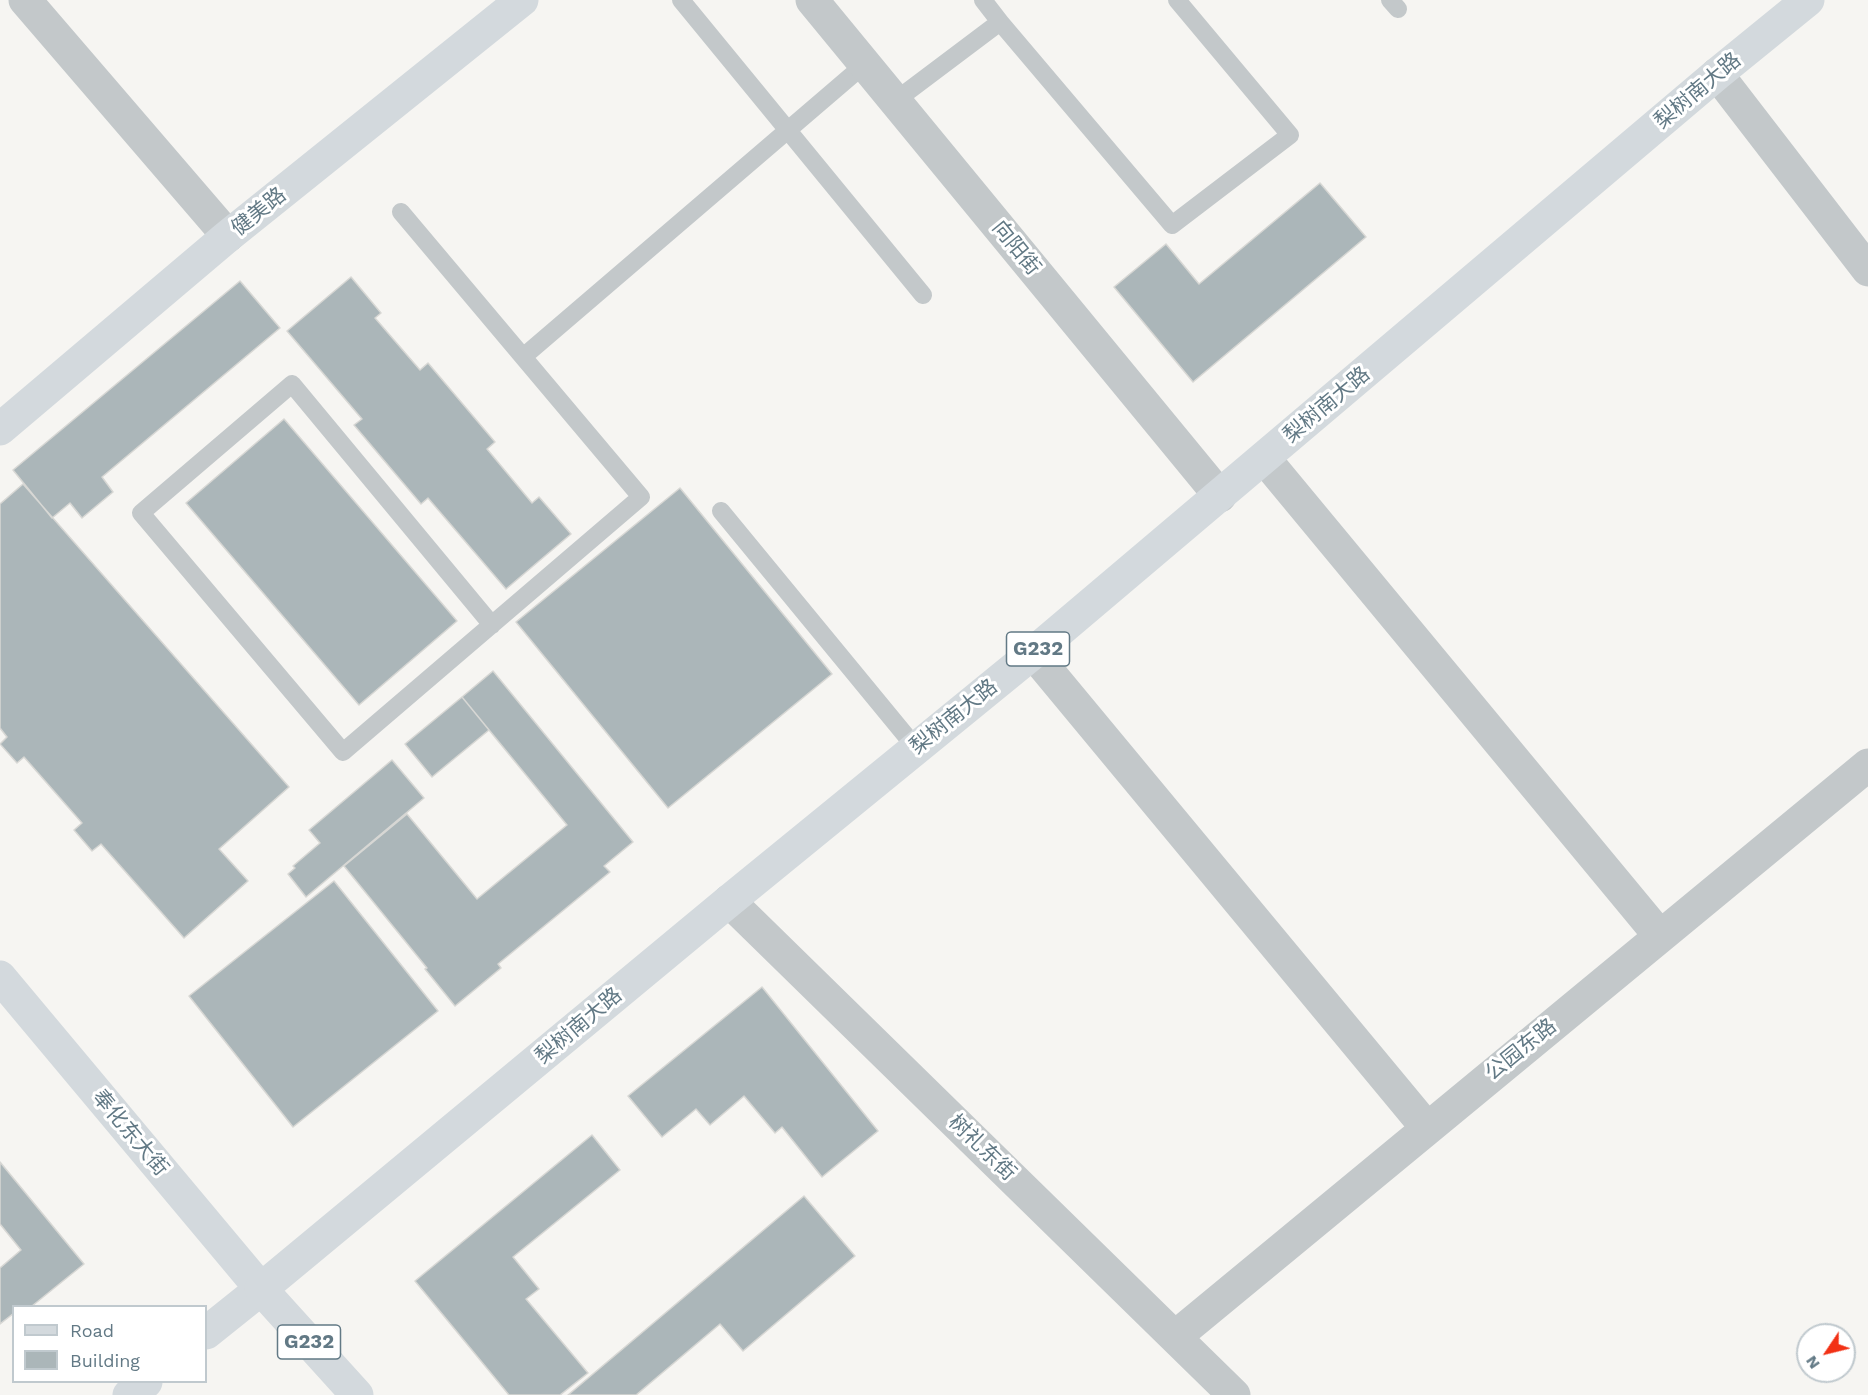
<!DOCTYPE html>
<meta charset="utf-8">
<style>
body{margin:0}
#map{position:relative;width:1868px;height:1395px;overflow:hidden;background:#f6f5f2;font-family:"Work Sans",sans-serif}
canvas{display:block}
.legend{position:absolute;left:12px;top:1305px;width:195px;height:78px;box-sizing:border-box;background:#fff;border:2px solid #c0c9ce;margin:0;padding:8px 10px;list-style:none;font-size:18px;color:#627985}
.legend li{display:flex;align-items:center;gap:12px;height:30px}
.legend b{width:30px;border:2px solid #c0c9ce}
.north{position:absolute;left:1796px;top:1323px;width:60px;height:60px;box-sizing:border-box;background:#fff;border:2px solid #c0c9ce;border-radius:50%;rotate:235deg;font-size:16px;font-weight:700;line-height:24px;text-align:center;color:#627985}
.north::after{content:'';display:block;margin:auto;width:21px;height:27px;background:#f23115;clip-path:polygon(50% 0,100% 100%,50% 72%,0 100%)}
</style>
<div id="map">
<canvas width="1868" height="1395"></canvas>
<ul class="legend">
<li><b style="height:8px;background:#d3d9dd"></b>Road</li>
<li><b style="height:16px;background:#abb6b9"></b>Building</li>
</ul>
<div class="north">N</div>
</div>
<script>
const context = document.querySelector('canvas').getContext('2d');
context.lineJoin = 'round';
function paint(path, color) { context.fillStyle = color; context.fill(path, 'evenodd'); }
function trace(path, color, width, dash) { context.strokeStyle = color; context.lineWidth = width; context.lineCap = dash ? 'butt' : 'round'; context.setLineDash(dash || []); context.stroke(path); }
function write(font, color, halo, rows, align = 'center') {
  context.font = font + ' "Work Sans","Noto Sans SC",sans-serif'; context.lineWidth = 6; context.setLineDash([]); context.textBaseline = 'middle'; context.strokeStyle = halo; context.fillStyle = color; for (const [text, x, y, turn = 0] of rows) {
    context.save(); context.translate(x, y); context.rotate((+turn || 0) * Math.PI / 180); context.textAlign = isNaN(turn) ? turn : align; if (halo) context.strokeText(text, 0, 0); context.fillText(text, 0, 0); context.restore();
  }
}
const building = new Path2D(`
 M1320,183L1366,237L1193,382L1114,287L1166,244L1199,284Z
 M351,277L381,313L375,318L420,370L428,363L495,442L487,449L532,503L539,497L571,534L506,589L428,498L421,504L354,425L362,419L287,331Z
 M240,281L280,328L102,477L113,492L82,518L70,503L52,518L13,470Z
 M284,419L457,621L359,705L186,503Z
 M23,484L289,787L219,849L248,881L184,938L101,844L92,851L74,830L82,823L24,757L17,763L0,744L7,737L0,728V504Z
 M680,488L832,674L668,808L516,622Z
 M493,671L633,842L604,866L610,872L498,964L501,968L455,1006L425,969L427,968L344,866L407,814L477,899L567,825L462,697Z
 M462,697L489,730L432,777L405,744Z
 M392,760L424,798L306,897L288,874L295,868L293,866L320,843L309,830Z
 M334,881L438,1011L293,1127L189,996Z
 M762,987L878,1131L822,1177L782,1127L775,1133L744,1096L710,1125L696,1109L662,1137L628,1096Z
 M592,1135L620,1170L513,1257L539,1289L526,1299L588,1373L560,1395H509L415,1281Z
 M0,1162L84,1264L32,1306H14V1313L0,1324V1268L21,1250L0,1224Z
 M804,1196L855,1256L743,1351L720,1324L636,1395H568Z`);
const lane = new Path2D(`
 M681,0L923,295
 M983,0L1000,22
 M1390,0L1398,9
 M895,101L1000,22L1172,225L1290,135L1177,0
 M401,212L641,497L343,752L141,513L292,384L492,625
 M523,357L865,64
 M721,511L916,748`);
const street = new Path2D(`
 M25,0L228,236
 M812,0L1220,496
 M1717,74L1868,270
 M1264,458L1660,936
 M1033,653L1427,1128
 M729,901L1234,1395
 M1175,1337L1868,765`);
const secondary = new Path2D(`
 M0,429L228,236L522,0
 M0,977L261,1289L206,1333
 M129,1395L146,1382`);
const highway = new Path2D(`
 M357,1395L261,1289L729,901L1033,653L1717,74L1808,0`);
const shields = [
 [1038,649,63],
 [309,1342,63]
];
const shieldNames = [
 ["G232",1038,649],
 ["G232",309,1342]
];
const streetNames = [
 ["梨树南大路",1698,91,-40],
 ["健美路",259,212,-39],
 ["向阳街",1016,248,51],
 ["梨树南大路",1327,405,-40],
 ["梨树南大路",954,717,-39],
 ["梨树南大路",579,1026,-40],
 ["公园东路",1521,1050,-39],
 ["奉化东大街",130,1133,50],
 ["树礼东街",982,1148,44]
];
paint(building, '#abb6b9');
trace(building, '#d7d7d4', 1.5);
trace(lane, '#c3c8ca', 18);
trace(street, '#c3c8ca', 33);
trace(secondary, '#d3d9dd', 33);
trace(highway, '#d3d9dd', 33);
for (const [x, y, w] of shields) { const box = new Path2D(); box.roundRect(x - w / 2, y - 17, w, 34, 4.5); context.fillStyle = '#fff'; context.fill(box); trace(box, '#627985', 1.5); }
write('bold 20px', '#627985', null, shieldNames);
write('21px', '#627985', '#fff', streetNames);
</script>
